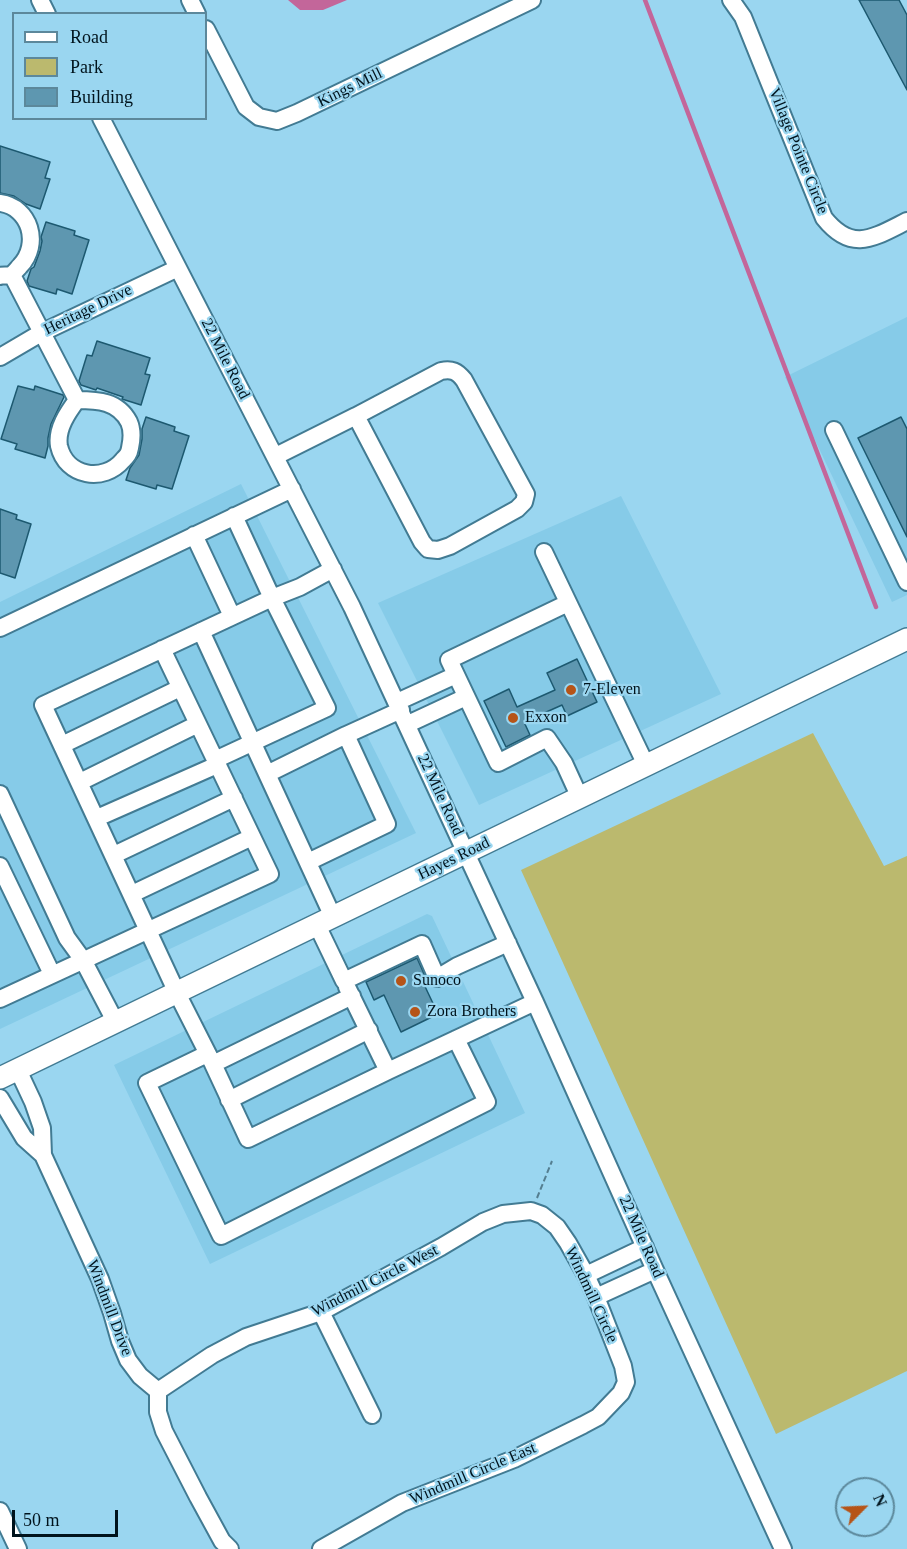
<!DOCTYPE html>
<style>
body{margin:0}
#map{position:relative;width:907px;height:1549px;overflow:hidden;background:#9ad6f0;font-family:"Times New Roman",serif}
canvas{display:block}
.legend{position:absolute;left:12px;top:12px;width:195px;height:108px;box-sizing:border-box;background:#9ad6f0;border:2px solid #5c889b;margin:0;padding:8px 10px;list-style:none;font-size:18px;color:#00131c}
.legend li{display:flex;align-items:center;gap:12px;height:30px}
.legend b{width:30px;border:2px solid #5c889b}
.north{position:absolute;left:835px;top:1477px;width:60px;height:60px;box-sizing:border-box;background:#9ad6f0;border:2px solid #5c889b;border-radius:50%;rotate:66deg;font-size:16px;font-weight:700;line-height:24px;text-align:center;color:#00131c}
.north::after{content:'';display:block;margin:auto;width:21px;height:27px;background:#b65418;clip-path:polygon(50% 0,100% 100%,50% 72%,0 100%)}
.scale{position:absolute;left:12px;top:1510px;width:106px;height:27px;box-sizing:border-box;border:3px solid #00131c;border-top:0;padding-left:8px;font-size:18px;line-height:21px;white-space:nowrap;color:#00131c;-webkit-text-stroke:4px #9ad6f0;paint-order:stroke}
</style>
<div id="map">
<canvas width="907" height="1549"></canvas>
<ul class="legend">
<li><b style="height:8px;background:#fff"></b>Road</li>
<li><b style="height:16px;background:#bbb96e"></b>Park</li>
<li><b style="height:16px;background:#5e97b0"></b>Building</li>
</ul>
<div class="north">N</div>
<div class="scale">50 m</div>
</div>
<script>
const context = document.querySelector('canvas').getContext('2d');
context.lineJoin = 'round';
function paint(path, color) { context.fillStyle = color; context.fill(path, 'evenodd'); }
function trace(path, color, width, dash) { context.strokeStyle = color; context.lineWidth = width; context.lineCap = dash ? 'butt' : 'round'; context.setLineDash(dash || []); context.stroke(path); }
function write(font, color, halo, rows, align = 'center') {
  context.font = font + ' "Times New Roman",serif'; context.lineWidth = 4.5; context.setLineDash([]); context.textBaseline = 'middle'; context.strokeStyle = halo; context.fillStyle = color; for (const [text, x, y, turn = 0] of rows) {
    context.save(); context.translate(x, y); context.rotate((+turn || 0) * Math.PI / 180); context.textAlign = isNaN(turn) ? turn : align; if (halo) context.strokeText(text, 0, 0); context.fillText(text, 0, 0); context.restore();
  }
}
const built = new Path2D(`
 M907,317V595L892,602L785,377Z
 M241,484L416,833L0,1029V602Z
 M621,496L721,694L479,805L378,603Z
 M427,914L432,916L525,1113L210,1264L114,1065Z`);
const green = new Path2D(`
 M813,733L884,866L907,856V1371L776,1434L521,870Z`);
const water = new Path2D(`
 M288,0H347L323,10H300Z`);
const stream = new Path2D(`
 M645,0L876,607`);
const building = new Path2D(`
 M859,0H899L907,15V90Z
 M0,146L50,162L45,178L50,179L40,209L26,204L14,196L0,193Z
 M46,222L75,231L74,235L89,240L72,294L57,289L56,294L29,286L27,281L31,269L34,267L40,251L42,241L41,237Z
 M97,341L150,358L145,374L150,375L141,405L122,399L123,397L97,388L96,390L81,385L79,381L87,355L92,356Z
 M18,386L34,390L35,386L63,395L64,397L51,424L48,438V446L45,458L15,449L17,444L1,439Z
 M146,417L175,427L174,431L189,436L172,489L157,485L156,489L126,480L130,468L139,455L142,439V429Z
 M901,417L907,429V537L858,438Z
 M0,509L17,515L16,519L31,524L15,578L0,573Z
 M577,659L597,702L567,716L562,705L524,722L530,735L506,747L484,701L509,689L517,707L555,690L547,673Z
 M417,958L425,976L421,978L438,1014L401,1032L384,995L374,1000L366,982Z`);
const path = new Path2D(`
 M537,1198L552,1161`);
const minor = new Path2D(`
 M40,0L47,14
 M190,0L197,14
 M731,0L743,17L824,218C852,253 873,238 907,221
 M206,29L246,107L259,117L277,121L297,113L532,0
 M101,118L352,607L535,1002L655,1270L783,1549
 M0,203C30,207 41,244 20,266C17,269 14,274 10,275C7,276 3,275 0,276
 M12,275L77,400C68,412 56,429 59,446C66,477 104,483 123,460C127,456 129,454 130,448C132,439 133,431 129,422C118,401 98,400 77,400
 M0,357L41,333L178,268
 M834,430L907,582
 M276,456L356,416L441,371C452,369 457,371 464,380L526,494L524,502L517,509L450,546L438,550L428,549L422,542L356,416
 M194,535L232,616
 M544,552L646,765
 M333,569L300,587L272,598L43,705L177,993L213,1064L352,996
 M568,603L449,660L498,763L547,738L564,763L580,798
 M0,628L292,489
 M201,631L333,917
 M397,702L456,675
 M408,724L466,697
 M62,745L180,688
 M215,760L327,708L272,598L234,516
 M267,774L346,735
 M80,782L198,724
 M0,794L67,938L83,960L116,1023
 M97,818L217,765
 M114,855L234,798
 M308,862L387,824L346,735L401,710
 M0,866L52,974
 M132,894L252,837
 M317,925L344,981L422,944L437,978L457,966L508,943
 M347,987L388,1071L535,1002
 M0,999L270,874L162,649
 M207,1054L147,1083L221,1236L487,1102L456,1039
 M213,1064L248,1139L388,1071
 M18,1070L33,1102L42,1128L43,1155L100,1279L112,1313L120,1341L128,1360L140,1376L158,1391V1412L164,1431L198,1497L222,1541L230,1549
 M0,1098L24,1138L43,1155
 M229,1100L369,1030
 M586,1275L645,1247
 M596,1297L655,1270
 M321,1312L372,1415
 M158,1391L212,1355L246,1337L321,1312L441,1247L483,1222L503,1214L531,1211L542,1215L557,1227L568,1243L586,1275L596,1297L623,1366L626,1382L621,1393L598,1417L583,1425L514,1459L402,1503L321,1549
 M0,1511L18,1549`);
const major = new Path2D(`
 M0,1078L907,639`);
const markers = [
 [571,690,6,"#b65418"],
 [513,718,6,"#b65418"],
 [401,981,6,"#b65418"],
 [415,1012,6,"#b65418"]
];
const streetNames = [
 ["Kings Mill",350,88,-26],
 ["Village Pointe Circle",798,151,68],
 ["Heritage Drive",88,310,-26],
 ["22 Mile Road",225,359,63],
 ["22 Mile Road",440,795,65],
 ["Hayes Road",454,859,-26],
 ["22 Mile Road",641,1237,66],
 ["Windmill Circle West",375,1281,-27],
 ["Windmill Circle",591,1295,65],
 ["Windmill Drive",109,1308,69],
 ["Windmill Circle East",473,1474,-23]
];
const poiNames = [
 ["7-Eleven",583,690],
 ["Exxon",525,718],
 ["Sunoco",413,981],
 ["Zora Brothers",427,1012]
];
paint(built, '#86cbe8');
paint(green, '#bbb96e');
paint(water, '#c3669a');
trace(stream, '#c3669a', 4.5);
paint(building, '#5e97b0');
trace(building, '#1d5970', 1.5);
trace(minor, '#427b93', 20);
trace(major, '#427b93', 24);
trace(path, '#547e90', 2, [6, 3]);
trace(minor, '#fff', 16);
trace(major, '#fff', 21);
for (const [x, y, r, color] of markers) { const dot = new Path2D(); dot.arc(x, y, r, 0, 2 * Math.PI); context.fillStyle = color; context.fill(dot); trace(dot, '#9ad6f0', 2); }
write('16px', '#00131c', '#9ad6f0', streetNames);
write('16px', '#00131c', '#9ad6f0', poiNames, 'left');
</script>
